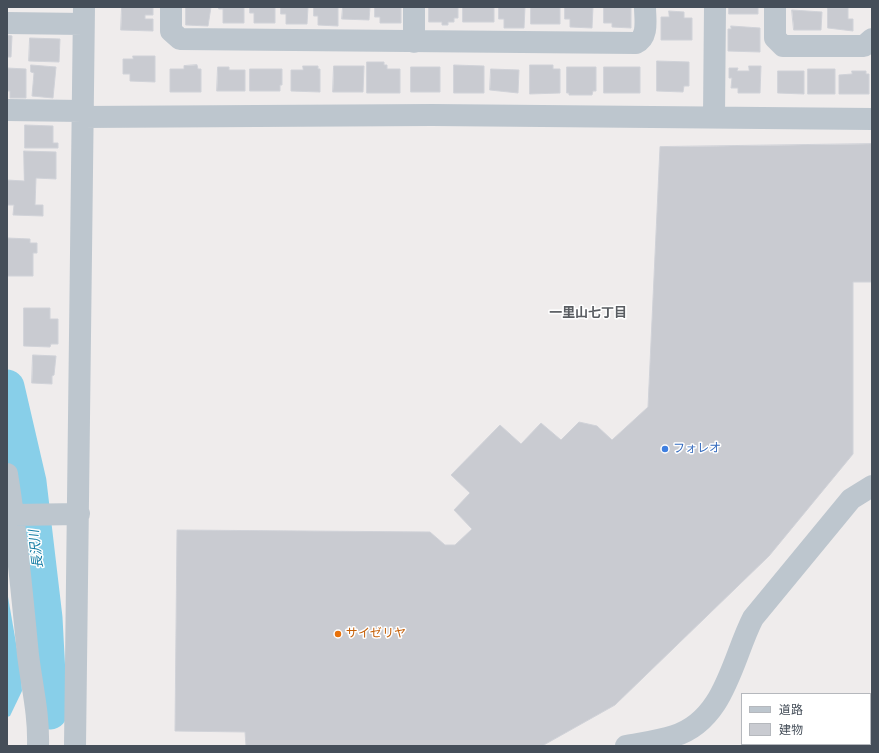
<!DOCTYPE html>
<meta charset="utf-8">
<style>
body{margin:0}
#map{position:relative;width:879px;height:753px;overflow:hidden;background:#efecec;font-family:Poppins,"Noto Sans JP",sans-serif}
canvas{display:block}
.frame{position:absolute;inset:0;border:8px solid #454e59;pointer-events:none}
.legend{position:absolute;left:741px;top:693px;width:130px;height:52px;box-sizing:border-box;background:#fff;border:1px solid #b5b8bd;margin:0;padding:5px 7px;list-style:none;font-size:12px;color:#454e59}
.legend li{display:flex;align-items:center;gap:8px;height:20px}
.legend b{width:20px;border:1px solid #b5b8bd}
</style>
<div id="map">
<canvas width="879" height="753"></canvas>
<div class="frame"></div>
<ul class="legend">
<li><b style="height:5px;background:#bdc6ce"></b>道路</li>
<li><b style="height:11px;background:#c9cbd1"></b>建物</li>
</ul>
</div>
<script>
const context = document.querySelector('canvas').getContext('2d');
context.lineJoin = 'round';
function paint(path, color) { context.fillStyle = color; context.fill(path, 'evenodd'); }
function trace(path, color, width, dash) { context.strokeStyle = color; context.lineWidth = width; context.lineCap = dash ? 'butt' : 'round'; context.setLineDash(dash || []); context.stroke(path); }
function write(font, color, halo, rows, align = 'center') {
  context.font = font + ' Poppins,"Noto Sans JP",sans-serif'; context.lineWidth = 3; context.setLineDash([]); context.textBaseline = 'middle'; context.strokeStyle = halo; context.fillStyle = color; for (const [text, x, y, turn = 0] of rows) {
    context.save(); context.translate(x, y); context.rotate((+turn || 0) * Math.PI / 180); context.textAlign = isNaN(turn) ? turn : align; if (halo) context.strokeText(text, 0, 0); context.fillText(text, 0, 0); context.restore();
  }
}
const water = new Path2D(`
 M7,591L21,672L22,691L10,716L7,717Z`);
const river = new Path2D(`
 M7,387L29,482L45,618L50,712`);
const building = new Path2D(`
 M122,7H153V15H145V19H153V31L121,30Z
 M186,7H211L208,26L186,25Z
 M219,7H244V23H223V9H219Z
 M250,7H275V23H254V13H250Z
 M281,7H308L307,24H286V14H281Z
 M314,7H338V26L318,25V16H314Z
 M343,7H370L369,20L342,19Z
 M375,7H401V23H380V17H375Z
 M429,7H458V18H454V22H448V25H442V22H429Z
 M463,7H494V22H463Z
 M499,7H525L524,28H504V19H499Z
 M531,7H560V24H531Z
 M565,7H593L592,28L570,27V19H565Z
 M604,7H631V28L612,27V23H604Z
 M729,7H758V14H729Z
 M828,8H848V19H853V31L828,28Z
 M792,10L822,12L821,30H794Z
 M669,11L684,12V18H692V40H661V17H669Z
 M731,26L760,28V52L728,51V29H731Z
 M7,35L12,36L11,57H7Z
 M30,38L60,39L59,62L29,61Z
 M133,56H155V82L130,81V74H123V59H133Z
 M657,61L689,62V86H684L683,92L657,91Z
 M367,62H384V65H387V69H400V93H367Z
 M31,65L56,67L53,98L32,96L34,73L31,72Z
 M197,65L198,69H201V92H170V69H184V66Z
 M454,65L484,66V93H454Z
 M530,65H553V69H560V93L530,94Z
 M303,66H318V69H320V92L291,91V70H303Z
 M334,66H364L363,92H333Z
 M749,66H761L760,93H738V88H731L732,78H729V68H738L737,71H749Z
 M218,67H229V70H245V91H217Z
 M411,67H440V92H411Z
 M567,67H596V91H593L592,95H569V93H567Z
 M604,67H640V93H604Z
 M7,68L26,69V98H10V91H7Z
 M250,69H282V85H280V91H250Z
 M491,69L519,70L518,93L490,90Z
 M808,69H835V94H808Z
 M778,71H804V94L778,93Z
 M852,71H866V74H869V94H839V75L852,74Z
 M25,125L53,126V143H58V148H25Z
 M872,144V282H853V454L769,556L615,705L542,746H246L245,732L175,731L177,530L430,532L445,545H455L472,529L454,510L470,493L451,475L500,425L521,444L541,423L561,440L579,422L597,426L612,440L648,407L660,147Z
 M24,151L56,152V179L36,178L35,205H43V216L13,215L14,205H7V180L24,181Z
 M7,238L30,239V243H37V253H33V276H7Z
 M24,308H50V319H58V344H51L50,347L24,346Z
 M33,355L56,356L54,375L52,376V384L32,383Z`);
const minor = new Path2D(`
 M171,7V31L180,39L636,43C649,37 645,19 645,7
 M775,7V38L783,46H864L872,39
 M7,23L83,24
 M414,42V7
 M7,110L82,111
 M714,116L715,7
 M82,117L432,115L872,119
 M7,474C17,534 22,595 28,655C32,687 39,714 38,746
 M14,515L79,514
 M75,746L84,7
 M626,746C642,743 659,741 674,736C725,720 732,659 753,618L851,499L872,486`);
const rail = new Path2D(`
 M870,728L872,727
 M870,742L872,741
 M820,746L826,744
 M858,746L863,744`);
const markers = [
 [665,449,4,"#3f7fe0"],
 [338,634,4,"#e8710a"]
];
const shopNames = [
 ["フォレオ",673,449]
];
const foodNames = [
 ["サイゼリヤ",346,634]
];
const neighbourhoodNames = [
 ["一里山七丁目",588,314]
];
const waterNames = [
 ["長沢川",37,549,-97]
];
paint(water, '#88cfe9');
trace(river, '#88cfe9', 35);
paint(building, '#c9cbd1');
trace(building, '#d0d2d8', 1);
trace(minor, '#bdc6ce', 22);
trace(rail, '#aeb1b7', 4.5);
trace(rail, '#fff', 3, [9]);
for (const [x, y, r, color] of markers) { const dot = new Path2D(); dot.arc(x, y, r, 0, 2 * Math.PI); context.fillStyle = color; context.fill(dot); trace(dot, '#fff', 1.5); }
write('12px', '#366cbe', '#fff', shopNames, 'left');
write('12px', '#c56008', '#fff', foodNames, 'left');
write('bold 13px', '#595c61', '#fff', neighbourhoodNames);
write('italic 13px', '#0f7aa2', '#fff', waterNames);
</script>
